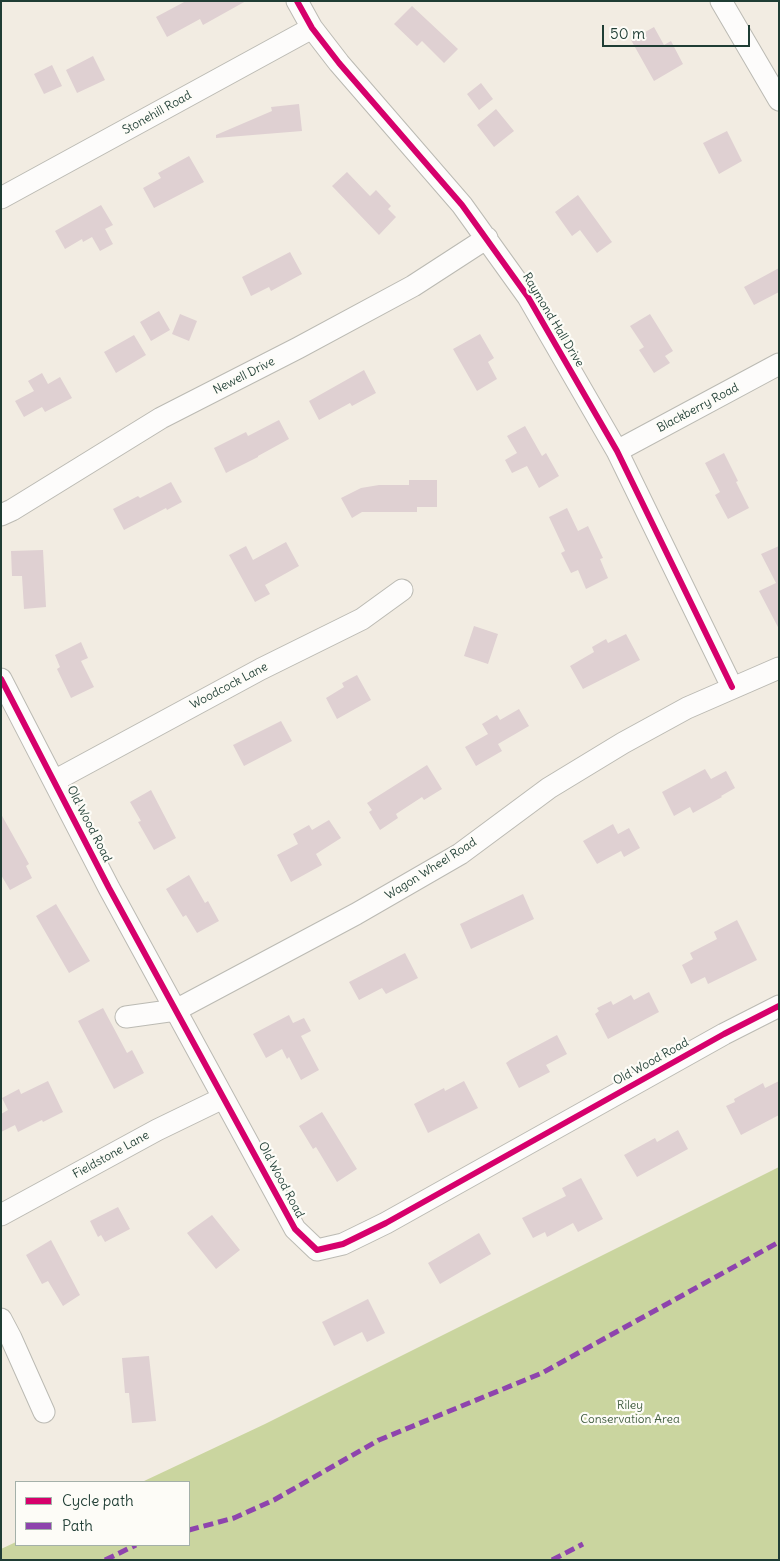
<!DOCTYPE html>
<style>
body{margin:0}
#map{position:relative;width:780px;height:1561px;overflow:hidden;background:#f2ece2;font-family:Delius,sans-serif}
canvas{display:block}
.frame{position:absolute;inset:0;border:2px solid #1f3d34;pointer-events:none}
.legend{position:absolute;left:15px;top:1481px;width:175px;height:65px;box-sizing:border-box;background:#fdfcf7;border:1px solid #a4b0a9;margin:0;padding:6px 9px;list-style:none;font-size:15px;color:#1f3d34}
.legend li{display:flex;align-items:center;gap:10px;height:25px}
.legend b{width:25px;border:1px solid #a4b0a9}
.scale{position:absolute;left:602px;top:25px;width:148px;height:22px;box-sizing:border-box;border:2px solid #1f3d34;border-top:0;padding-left:6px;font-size:15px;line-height:18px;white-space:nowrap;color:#1f3d34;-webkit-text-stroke:4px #fdfcf7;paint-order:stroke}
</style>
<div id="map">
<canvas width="780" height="1561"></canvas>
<div class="frame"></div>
<ul class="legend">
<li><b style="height:6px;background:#d6006c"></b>Cycle path</li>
<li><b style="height:6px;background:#8e44ad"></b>Path</li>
</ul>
<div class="scale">50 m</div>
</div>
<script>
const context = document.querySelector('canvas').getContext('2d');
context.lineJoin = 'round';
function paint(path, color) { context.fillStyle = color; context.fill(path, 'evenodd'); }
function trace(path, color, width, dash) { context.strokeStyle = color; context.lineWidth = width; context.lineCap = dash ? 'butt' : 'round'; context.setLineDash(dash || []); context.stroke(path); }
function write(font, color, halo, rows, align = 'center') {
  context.font = font + ' Delius,sans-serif'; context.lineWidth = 4.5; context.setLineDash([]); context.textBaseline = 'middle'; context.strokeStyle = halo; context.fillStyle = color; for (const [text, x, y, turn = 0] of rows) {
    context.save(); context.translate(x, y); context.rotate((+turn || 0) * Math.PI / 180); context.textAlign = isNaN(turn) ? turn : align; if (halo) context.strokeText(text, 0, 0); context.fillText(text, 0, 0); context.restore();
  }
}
const green = new Path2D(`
 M779,1167V1560H1V1549L16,1542V1545H189V1482H142L265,1424Z`);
const building = new Path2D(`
 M186,1H246L203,25L200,19L167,37L156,17Z
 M412,6L458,49L444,63L422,41L417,46L394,24Z
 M654,27L664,45L671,41L683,64L654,81L631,40Z
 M93,56L105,80L77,93L66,70Z
 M52,65L62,86L44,94L34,74Z
 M481,83L493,99L479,110L467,94Z
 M299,104L302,131L216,138V135L272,111L271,107Z
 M496,109L514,131L494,147L477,125Z
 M727,131L742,161L719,174L703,143Z
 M189,156L204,182L154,208L143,188L161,178L158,173Z
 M347,172L370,196L376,190L391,206L388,209L396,217L379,235L332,186Z
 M578,195L612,242L597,253L580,230L572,236L555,212Z
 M101,205L113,225L105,229L113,244L100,251L92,237L83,242L82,239L65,249L55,231Z
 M290,252L302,274L271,291L269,287L251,296L242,277Z
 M779,268V292L754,305L744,287Z
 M159,311L170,330L151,341L140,322Z
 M180,314L197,321L189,341L172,334Z
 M650,314L673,351L665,356L670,363L654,373L639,350L644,347L630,326Z
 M480,334L494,358L488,362L497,379L477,391L453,349Z
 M134,335L146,355L116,373L104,352Z
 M364,370L376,393L352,406L350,403L319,420L309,401Z
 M42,373L48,384L60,377L72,398L45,412L42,407L24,417L15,401L34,391L28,381Z
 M279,420L289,439L258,456V457L226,473L214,448L246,432L248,436Z
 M525,426L542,456L546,453L559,476L539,488L527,466L512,473L505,460L517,453L507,436Z
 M724,453L738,481L736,482L749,508L728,519L715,495L720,492L705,463Z
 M409,480H437V507H417V512H362L352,518L341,498L361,488L379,485H409Z
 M171,482L182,502L167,510L166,508L124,530L113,509L138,496L140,498Z
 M567,508L578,531L588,526L603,558L600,559L608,578L586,589L578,570L571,573L561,553L565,551L549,517Z
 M286,542L299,566L265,585L270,594L255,602L229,555L246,546L253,560Z
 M779,546V629L759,591L776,583L761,554Z
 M43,550L46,607L24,609L22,576H12L11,551Z
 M474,626L498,634L488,664L464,656Z
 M626,634L640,660L583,689L570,666L594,652L592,647L606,639L608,643Z
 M81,642L88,658L81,661L94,687L71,698L57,669L60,667L55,655Z
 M357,675L371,700L337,719L326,698L344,687L342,683Z
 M519,709L529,726L498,744L502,751L476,766L465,747L488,734L482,724L497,715L500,720Z
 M281,721L292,741L244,766L233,745Z
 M427,765L442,789L424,800L422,797L396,814L398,818L380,830L369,812L372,810L367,803Z
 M705,769L711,779L726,771L735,788L721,796L722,797L693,813L690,807L674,816L662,792Z
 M151,790L176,838L154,850L138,822L141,821L130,802Z
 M1,814L29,864L26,866L32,878L10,890L1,875Z
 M329,820L341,838L316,854L322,865L291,882L277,855L298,844L293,834L309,825L312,830Z
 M613,824L618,834L629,828L640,848L624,857L621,851L597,864L583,841Z
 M189,875L205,903L208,901L219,921L197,933L186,915L183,917L166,889Z
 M523,894L534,919L471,949L460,924Z
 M56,904L90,961L69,973L36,916Z
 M737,920L757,960L708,984L705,977L691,984L682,965L693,959L690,953L717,939L714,932Z
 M405,953L418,978L386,994L382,988L359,1000L349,982Z
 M649,992L659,1012L608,1039L595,1014L599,1011L597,1008L611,1001L613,1005L631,995L634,1000Z
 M103,1008L127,1053L132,1050L144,1073L114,1089L78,1021Z
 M289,1015L293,1023L304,1018L311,1031L301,1036L319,1070L301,1080L289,1057L287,1059L282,1049L266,1058L253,1034Z
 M557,1035L567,1054L546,1065L550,1072L519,1088L506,1063L510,1060Z
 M48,1081L63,1112L43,1122L42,1120L18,1132L15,1125L1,1132V1114L8,1110L2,1098L19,1089L21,1094Z
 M464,1081L478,1108L428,1133L414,1104L444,1088L445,1091Z
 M779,1081V1115L741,1135L726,1106L735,1102L734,1099L763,1083L765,1088Z
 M322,1112L357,1169L337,1182L316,1147L313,1149L299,1126Z
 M678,1130L688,1149L637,1177L624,1155L655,1138L657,1142Z
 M581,1178L603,1219L578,1232L573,1223L547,1237L545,1232L533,1238L522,1218L566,1196L562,1188Z
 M118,1207L130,1229L105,1242L101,1235L98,1237L90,1221Z
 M212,1215L240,1250L216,1269L187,1233Z
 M479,1233L491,1254L440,1284L428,1263Z
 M51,1240L80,1295L63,1306L48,1281L42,1284L26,1255Z
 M368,1299L385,1333L367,1342L362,1332L334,1346L322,1322Z
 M149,1356L156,1421L132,1423L129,1393H125L122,1358Z`);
const minor = new Path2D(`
 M297,1L312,28L339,63L462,205L528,297L617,451L732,687
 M721,1L779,100
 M1,198L312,28
 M617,451L779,364
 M1,515L12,510L161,418L298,348L413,286L487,238
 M1,679L109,888L295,1229L317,1250L343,1244L386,1223L724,1034L779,1006
 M54,781L261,669L362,619L402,590
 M126,1017L176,1010L356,914L460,854L549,788L623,743L687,708L779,668
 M1,1215L157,1130L223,1098
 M1,1319L11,1338L44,1412`);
const quiet = new Path2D(`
 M189,1530L234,1518L274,1500L379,1440L542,1373L779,1242
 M105,1560L136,1545
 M552,1560L583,1544`);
const cycleway = new Path2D(`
 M297,1L312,28L339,63L462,205L528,297L617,451L732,687
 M1,679L109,888L295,1229L317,1250L343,1244L386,1223L724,1034L779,1006`);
const streetNames = [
 ["Stonehill Road",157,113,-29],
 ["Raymond Hall Drive",553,320,59],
 ["Newell Drive",244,376,-27],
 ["Blackberry Road",698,408,-28],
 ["Woodcock Lane",229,686,-28],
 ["Old Wood Road",89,824,63],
 ["Wagon Wheel Road",431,869,-32],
 ["Old Wood Road",651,1062,-29],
 ["Fieldstone Lane",111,1155,-29],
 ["Old Wood Road",281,1180,62]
];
const parkNames = [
 ["Riley",630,1406],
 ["Conservation Area",630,1420]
];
paint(green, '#cad59f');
paint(building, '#dfd0d2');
trace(minor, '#bbbab3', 23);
trace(minor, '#fdfcfb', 21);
trace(quiet, '#8e44ad', 5, [10, 5]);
trace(cycleway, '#d6006c', 6);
write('12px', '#1f3d34', '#fdfcf7', streetNames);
write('12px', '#425e41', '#fdfcf7', parkNames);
</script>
